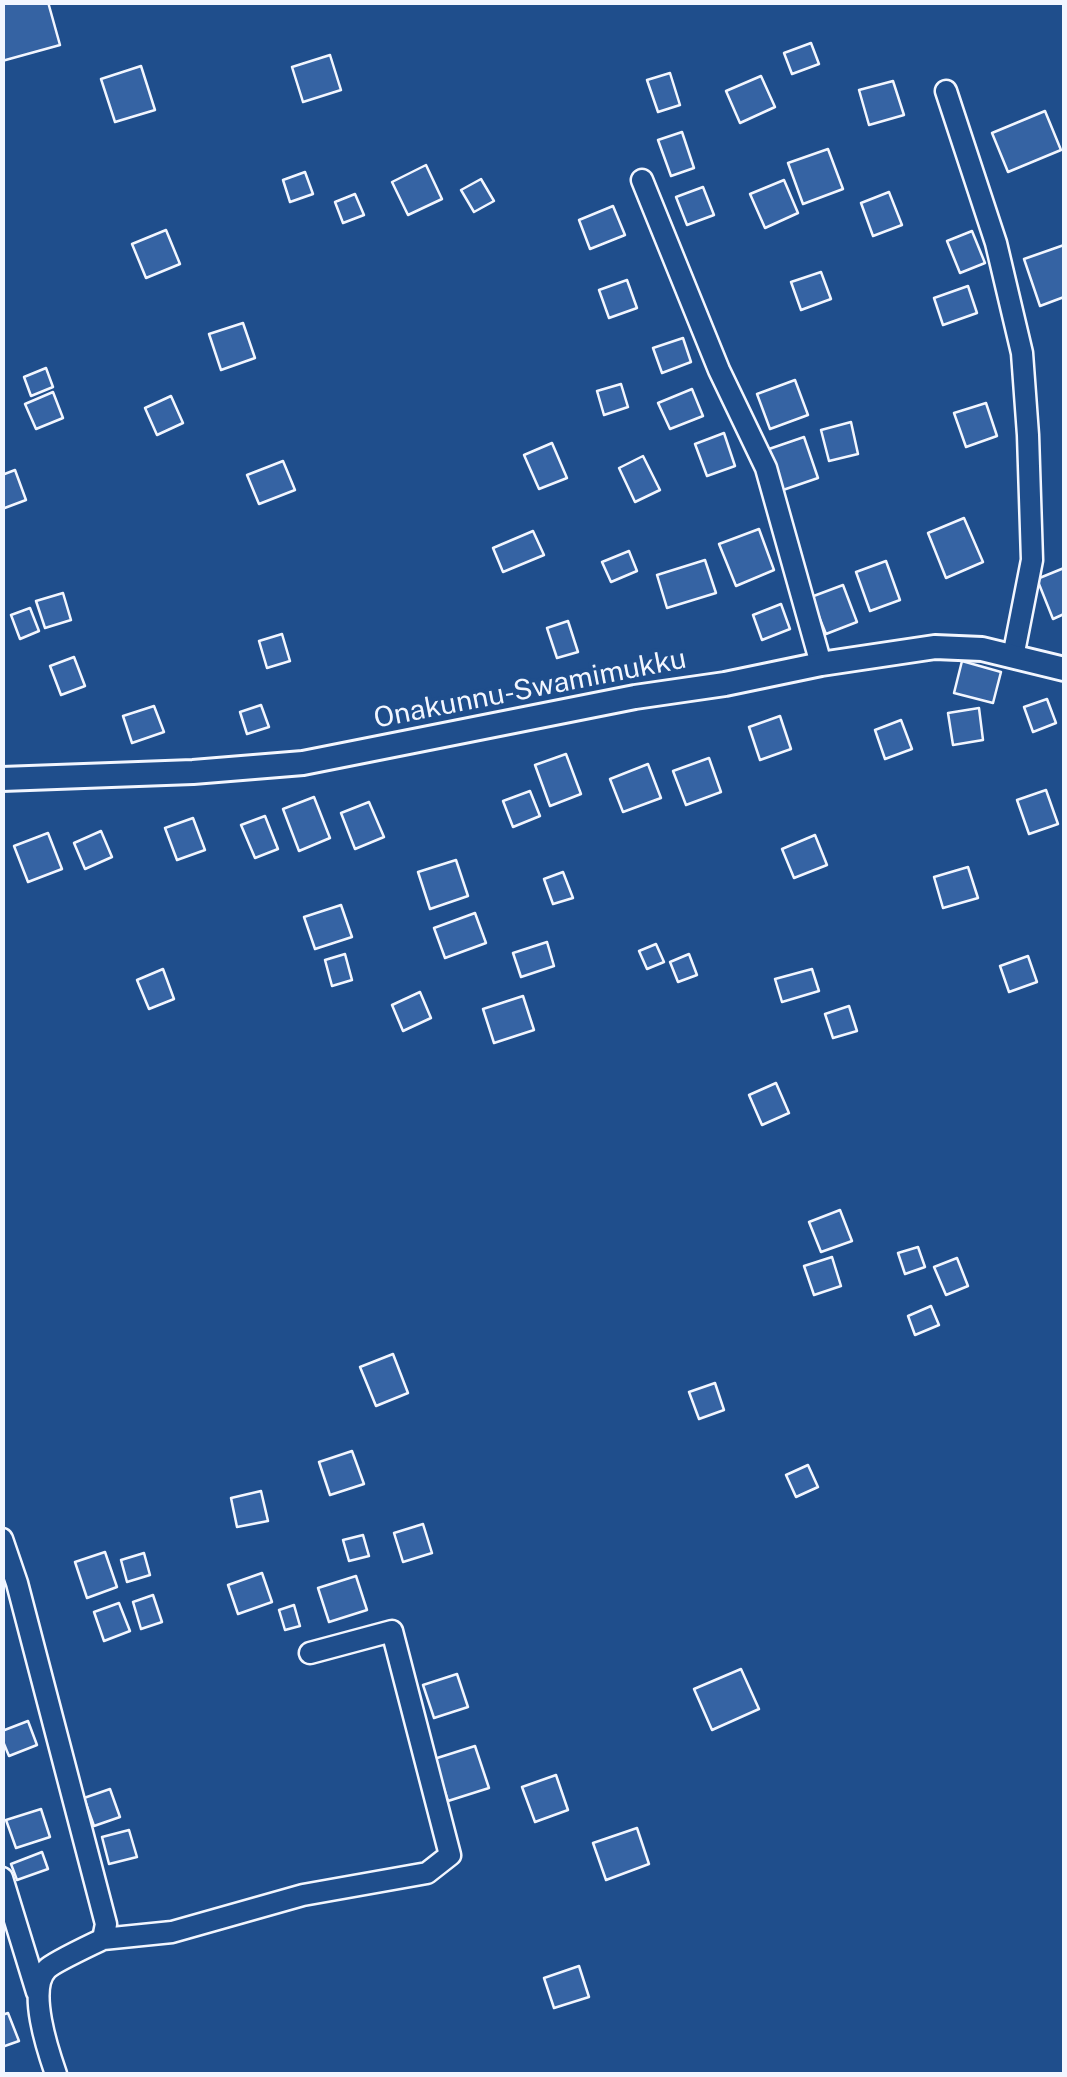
<!DOCTYPE html>
<style>
body{margin:0}
#map{position:relative;width:1067px;height:2077px;overflow:hidden;background:#1f4e8c;font-family:"Public Sans",sans-serif}
canvas{display:block}
.frame{position:absolute;inset:0;border:5px solid #f2f6ff;pointer-events:none}
</style>
<div id="map">
<canvas width="1067" height="2077"></canvas>
<div class="frame"></div>
</div>
<script>
const context = document.querySelector('canvas').getContext('2d');
context.lineJoin = 'round';
function paint(path, color) { context.fillStyle = color; context.fill(path, 'evenodd'); }
function trace(path, color, width, dash) { context.strokeStyle = color; context.lineWidth = width; context.lineCap = dash ? 'butt' : 'round'; context.setLineDash(dash || []); context.stroke(path); }
function write(font, color, halo, rows, align = 'center') {
  context.font = font + ' "Public Sans",sans-serif'; context.lineWidth = 8; context.setLineDash([]); context.textBaseline = 'middle'; context.strokeStyle = halo; context.fillStyle = color; for (const [text, x, y, turn = 0] of rows) {
    context.save(); context.translate(x, y); context.rotate((+turn || 0) * Math.PI / 180); context.textAlign = isNaN(turn) ? turn : align; if (halo) context.strokeText(text, 0, 0); context.fillText(text, 0, 0); context.restore();
  }
}
const building = new Path2D(`
 M2,2H48L60,45L2,61Z
 M811,43L819,64L792,74L784,53Z
 M330,55L341,90L303,102L292,67Z
 M141,66L155,110L115,122L101,79Z
 M670,73L680,105L658,112L647,80Z
 M761,76L775,107L740,123L726,91Z
 M893,81L904,115L869,125L859,90Z
 M1045,111L1061,150L1008,172L992,133Z
 M682,132L694,168L671,176L658,140Z
 M828,149L843,189L803,204L788,163Z
 M426,165L442,199L408,215L392,182Z
 M305,172L313,194L290,202L283,180Z
 M481,179L494,201L474,212L461,190Z
 M784,180L798,213L765,228L750,194Z
 M703,187L714,215L687,225L676,197Z
 M889,192L902,225L873,236L861,203Z
 M355,194L364,215L343,223L335,202Z
 M613,206L625,235L590,249L579,220Z
 M166,230L180,264L146,278L132,244Z
 M972,231L985,263L960,273L947,241Z
 M1064,245V297L1040,306L1024,259Z
 M821,272L831,299L801,310L791,282Z
 M627,280L637,308L609,318L599,290Z
 M968,286L977,313L943,325L934,298Z
 M243,323L255,358L221,370L209,334Z
 M683,338L691,362L662,373L653,348Z
 M46,368L53,387L31,396L24,377Z
 M795,380L808,415L770,429L757,394Z
 M621,384L628,407L604,415L597,391Z
 M692,389L703,416L670,429L658,403Z
 M53,392L63,418L36,429L25,404Z
 M171,396L183,423L157,435L145,408Z
 M986,403L997,436L966,447L954,413Z
 M851,422L858,454L829,461L821,430Z
 M724,433L735,466L707,476L695,444Z
 M804,437L818,478L783,490L769,449Z
 M552,443L567,478L539,489L524,455Z
 M643,456L660,490L635,502L619,468Z
 M283,461L295,490L259,504L247,475Z
 M15,470L26,500L2,509V475Z
 M964,518L983,562L946,578L928,533Z
 M759,529L774,570L736,586L719,544Z
 M533,531L544,555L503,572L493,548Z
 M629,551L637,571L611,582L602,562Z
 M705,560L716,593L667,608L657,575Z
 M886,561L900,600L870,611L856,572Z
 M1064,568V614L1053,619L1037,579Z
 M843,585L857,622L826,634L811,597Z
 M63,593L71,620L45,628L36,601Z
 M781,604L790,629L762,640L753,615Z
 M30,608L39,631L20,639L11,615Z
 M568,621L578,652L557,658L547,628Z
 M282,634L290,661L267,668L259,641Z
 M74,657L85,686L61,695L50,666Z
 M962,661L1001,672L993,703L954,693Z
 M1047,699L1056,723L1033,732L1024,707Z
 M261,705L269,727L247,734L240,712Z
 M154,706L164,732L132,743L123,716Z
 M979,708L983,740L953,745L948,713Z
 M780,716L791,749L760,760L749,727Z
 M901,720L912,749L885,759L875,730Z
 M566,754L581,794L550,806L535,765Z
 M709,758L721,792L686,805L673,771Z
 M648,764L661,798L623,812L610,779Z
 M1046,790L1058,824L1029,834L1017,800Z
 M530,791L540,816L513,827L503,801Z
 M314,797L330,838L299,851L283,809Z
 M369,802L384,837L355,849L341,813Z
 M265,816L278,849L255,858L241,825Z
 M193,818L205,850L177,860L165,828Z
 M101,831L112,857L85,869L74,843Z
 M48,833L62,869L28,882L14,846Z
 M815,835L827,865L794,878L782,849Z
 M456,860L468,896L430,909L418,872Z
 M968,867L978,898L943,908L934,877Z
 M563,872L573,898L553,904L544,879Z
 M341,905L352,937L315,949L304,917Z
 M475,913L486,943L445,958L434,928Z
 M547,942L554,966L521,977L513,953Z
 M656,944L664,962L647,969L639,951Z
 M345,954L352,980L332,986L325,960Z
 M689,954L697,975L678,982L670,962Z
 M1028,956L1037,982L1009,992L1000,966Z
 M163,969L174,999L149,1009L137,980Z
 M812,969L819,991L782,1002L775,979Z
 M420,992L431,1018L403,1031L392,1005Z
 M523,996L534,1030L494,1043L483,1009Z
 M849,1006L857,1031L833,1038L825,1014Z
 M776,1083L789,1113L762,1125L749,1095Z
 M840,1210L852,1241L821,1252L809,1222Z
 M918,1247L925,1267L905,1274L898,1253Z
 M832,1257L841,1286L814,1295L804,1266Z
 M957,1258L968,1286L946,1295L934,1267Z
 M931,1306L939,1325L915,1335L908,1316Z
 M393,1354L408,1393L376,1406L360,1367Z
 M715,1383L724,1410L699,1419L689,1392Z
 M352,1451L364,1484L330,1495L319,1462Z
 M808,1465L818,1487L796,1497L786,1475Z
 M261,1491L268,1521L237,1527L231,1498Z
 M423,1524L432,1553L403,1562L394,1533Z
 M363,1535L369,1556L349,1561L343,1540Z
 M105,1552L117,1587L87,1598L75,1562Z
 M144,1553L150,1575L127,1582L121,1560Z
 M262,1573L272,1602L238,1614L228,1585Z
 M356,1576L367,1610L329,1622L318,1588Z
 M153,1595L162,1622L141,1629L133,1602Z
 M119,1603L130,1631L104,1641L94,1612Z
 M294,1605L300,1626L285,1630L279,1610Z
 M741,1669L759,1709L712,1730L694,1689Z
 M457,1674L468,1707L434,1718L423,1685Z
 M28,1721L37,1745L9,1756L2,1739V1731Z
 M475,1746L489,1788L448,1801L434,1759Z
 M556,1775L568,1810L535,1822L522,1787Z
 M110,1789L120,1817L94,1826L84,1798Z
 M41,1809L50,1837L16,1848L6,1820Z
 M637,1828L649,1864L606,1880L593,1843Z
 M129,1830L137,1857L109,1864L102,1837Z
 M42,1852L48,1869L17,1880L11,1864Z
 M579,1966L589,1997L554,2008L544,1978Z
 M8,2013L19,2041L2,2047V2015Z`);
const minor = new Path2D(`
 M946,91L996,243L1022,353L1028,435L1032,560L1013,657
 M642,180L719,370L766,468L821,664
 M2,1539L17,1583L106,1924L103,1939C91,1945 54,1962 47,1969C27,1989 48,2051 56,2074
 M2,1878L37,1992
 M103,1939L172,1932L303,1895L427,1873L450,1855L392,1631L310,1653`);
const tertiary = new Path2D(`
 M2,779L193,772L303,763L635,697L725,684L821,664L935,647L982,649L1064,669`);
const streetNames = [
 ["Onakunnu-Swamimukku",530,689,-11]
];
paint(building, '#3563a3');
trace(building, '#f2f6ff', 2.5);
trace(minor, '#f2f6ff', 25);
trace(tertiary, '#f2f6ff', 28);
trace(minor, '#1f4e8c', 20);
trace(tertiary, '#1f4e8c', 22);
write('28px', '#f2f6ff', '#1f4e8c', streetNames);
</script>
